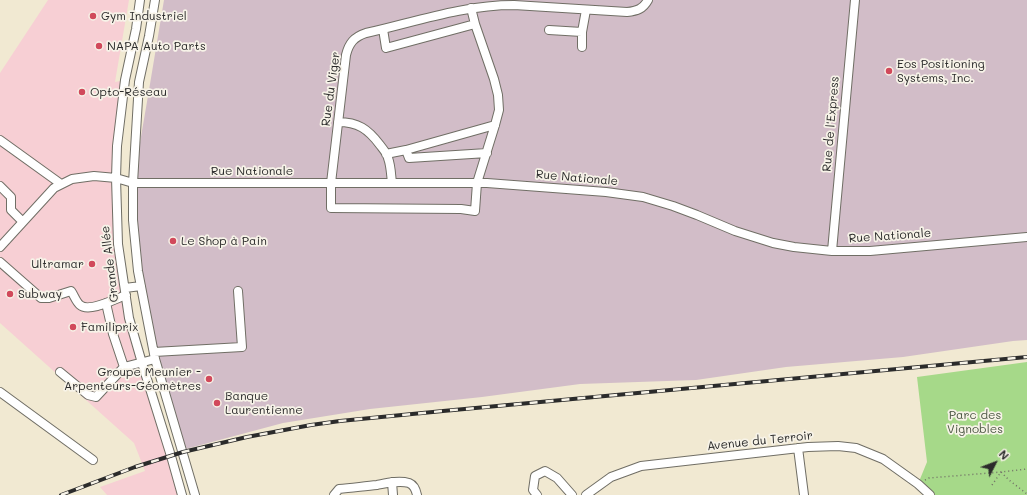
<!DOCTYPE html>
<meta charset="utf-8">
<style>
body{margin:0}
#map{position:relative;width:1027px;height:495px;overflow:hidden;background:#f1e9d2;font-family:Mali,sans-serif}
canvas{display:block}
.north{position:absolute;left:975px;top:443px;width:40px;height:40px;-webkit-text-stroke:3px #f7f3e8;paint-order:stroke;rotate:48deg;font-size:11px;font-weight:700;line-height:16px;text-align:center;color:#2b2b2b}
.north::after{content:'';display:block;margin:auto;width:14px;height:18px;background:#2b2b2b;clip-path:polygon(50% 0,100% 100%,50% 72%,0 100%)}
</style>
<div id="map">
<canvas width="1027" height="495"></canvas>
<div class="north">N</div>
</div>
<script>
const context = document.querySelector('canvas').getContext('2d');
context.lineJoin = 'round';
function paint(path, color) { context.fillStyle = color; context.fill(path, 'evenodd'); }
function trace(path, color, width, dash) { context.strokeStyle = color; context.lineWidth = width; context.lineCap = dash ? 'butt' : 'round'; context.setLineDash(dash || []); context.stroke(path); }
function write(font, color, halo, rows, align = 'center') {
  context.font = font + ' Mali,sans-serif'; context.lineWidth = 3.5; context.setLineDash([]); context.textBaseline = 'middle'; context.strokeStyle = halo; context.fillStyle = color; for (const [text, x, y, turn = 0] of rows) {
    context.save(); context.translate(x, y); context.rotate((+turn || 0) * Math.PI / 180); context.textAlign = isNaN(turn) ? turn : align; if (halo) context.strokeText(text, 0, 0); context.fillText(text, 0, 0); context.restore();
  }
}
const built = new Path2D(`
 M48,0H129L115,82L125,80L117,146L118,244L129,318L182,495H107L100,487L145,471L134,443L0,323V73Z`);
const industrial = new Path2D(`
 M164,0H1027V340L1013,341L903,357L786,367L696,380L580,384L482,397L370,409L283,423L182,450L155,359L138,271L133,183L148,96Z`);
const green = new Path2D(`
 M1027,362V495H930L918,484L927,462L917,377Z`);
const path = new Path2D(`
 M925,480L929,478L1001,472L1027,469
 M992,485L1001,472L1009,480L1027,494`);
const minor = new Path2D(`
 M140,0L136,29L125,80L117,146L116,178L118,244L129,318L142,363L171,456L182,495
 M155,0L149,36L139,82L133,183V220L138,271L155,359L195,495
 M475,24L494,79L498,95L499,110L495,125L477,183L475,211L461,209L331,208V183L346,55C349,43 354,37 366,33C415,22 463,5 514,5L627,12C637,11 643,9 648,0
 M383,29L386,48L475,24L471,8
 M549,30L582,32L586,10
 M582,47V32
 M338,122C358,122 368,129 380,145C383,149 387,153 388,158C391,166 391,175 392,183
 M0,140L61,184
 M406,150L495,125
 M386,154L406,150L409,158L487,153
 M0,186L11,197V210L23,222
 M0,247L54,188L72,179L94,176L116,178L133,183H487L606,192L643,197L673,206L697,215L735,231L773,243L794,247L832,251H870L1027,237
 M832,251L855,0
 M0,262L41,298H49L71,291C74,295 76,302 80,305C89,313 115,299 126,295
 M125,288L141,286
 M106,303L113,334L124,367L155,359
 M154,352L242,347L238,291
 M60,372L88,395L96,397L124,367
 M0,392L93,460
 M798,448L804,495
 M392,482L393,495
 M334,495L339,489C352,488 365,486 377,485C387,483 399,480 409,483C414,485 416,490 417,495
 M537,495L533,490L535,476L545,471L557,478L572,495
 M586,495L611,477L641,466L808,447L838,446L856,448L883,459L918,484L930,495`);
const rail = new Path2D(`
 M61,495L135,467L183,452L247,437L311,425L340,421L443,411L1027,357`);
const markers = [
 [93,16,4,"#d1495b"],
 [99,46,4,"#d1495b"],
 [889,71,4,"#d1495b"],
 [82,92,4,"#d1495b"],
 [173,241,4,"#d1495b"],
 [92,264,4,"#d1495b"],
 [10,294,4,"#d1495b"],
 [73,327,4,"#d1495b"],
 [209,379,4,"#d1495b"],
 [217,403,4,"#d1495b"]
];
const poiNames = [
 ["Gym Industriel",101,16],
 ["NAPA Auto Parts",107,46],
 ["Eos Positioning",897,64],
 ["Systems, Inc.",897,78],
 ["Opto-Réseau",90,92],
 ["Le Shop à Pain",181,241],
 ["Ultramar",84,264,"right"],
 ["Subway",18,294],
 ["Familiprix",81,327],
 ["Groupe Meunier -",201,372,"right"],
 ["Arpenteurs-Géomètres",201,386,"right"],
 ["Banque",225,396],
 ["Laurentienne",225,410]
];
const streetNames = [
 ["Rue du Viger",331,89,-82],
 ["Rue de l'Express",831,124,-85],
 ["Rue Nationale",252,171],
 ["Rue Nationale",577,178,5],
 ["Rue Nationale",890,236,-4],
 ["Grande Allée",110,264,-97],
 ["Avenue du Terroir",760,441,-6]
];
const parkNames = [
 ["Parc des",975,415],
 ["Vignobles",975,429]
];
paint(built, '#f7cfd4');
paint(industrial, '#d2bdc8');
paint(green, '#a6d989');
trace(minor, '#706e65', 10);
trace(path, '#706e65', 1.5, [1, 3]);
trace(minor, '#fff', 8);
trace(rail, '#2b2b2b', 4);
trace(rail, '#f7f3e8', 2.5, [8]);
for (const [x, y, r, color] of markers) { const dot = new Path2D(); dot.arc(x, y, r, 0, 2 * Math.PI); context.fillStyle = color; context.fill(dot); trace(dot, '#f7f3e8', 1.5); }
write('12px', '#2b2b2b', '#f7f3e8', poiNames, 'left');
write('12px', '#2b2b2b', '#f7f3e8', streetNames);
write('12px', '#4a5642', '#f7f3e8', parkNames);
</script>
